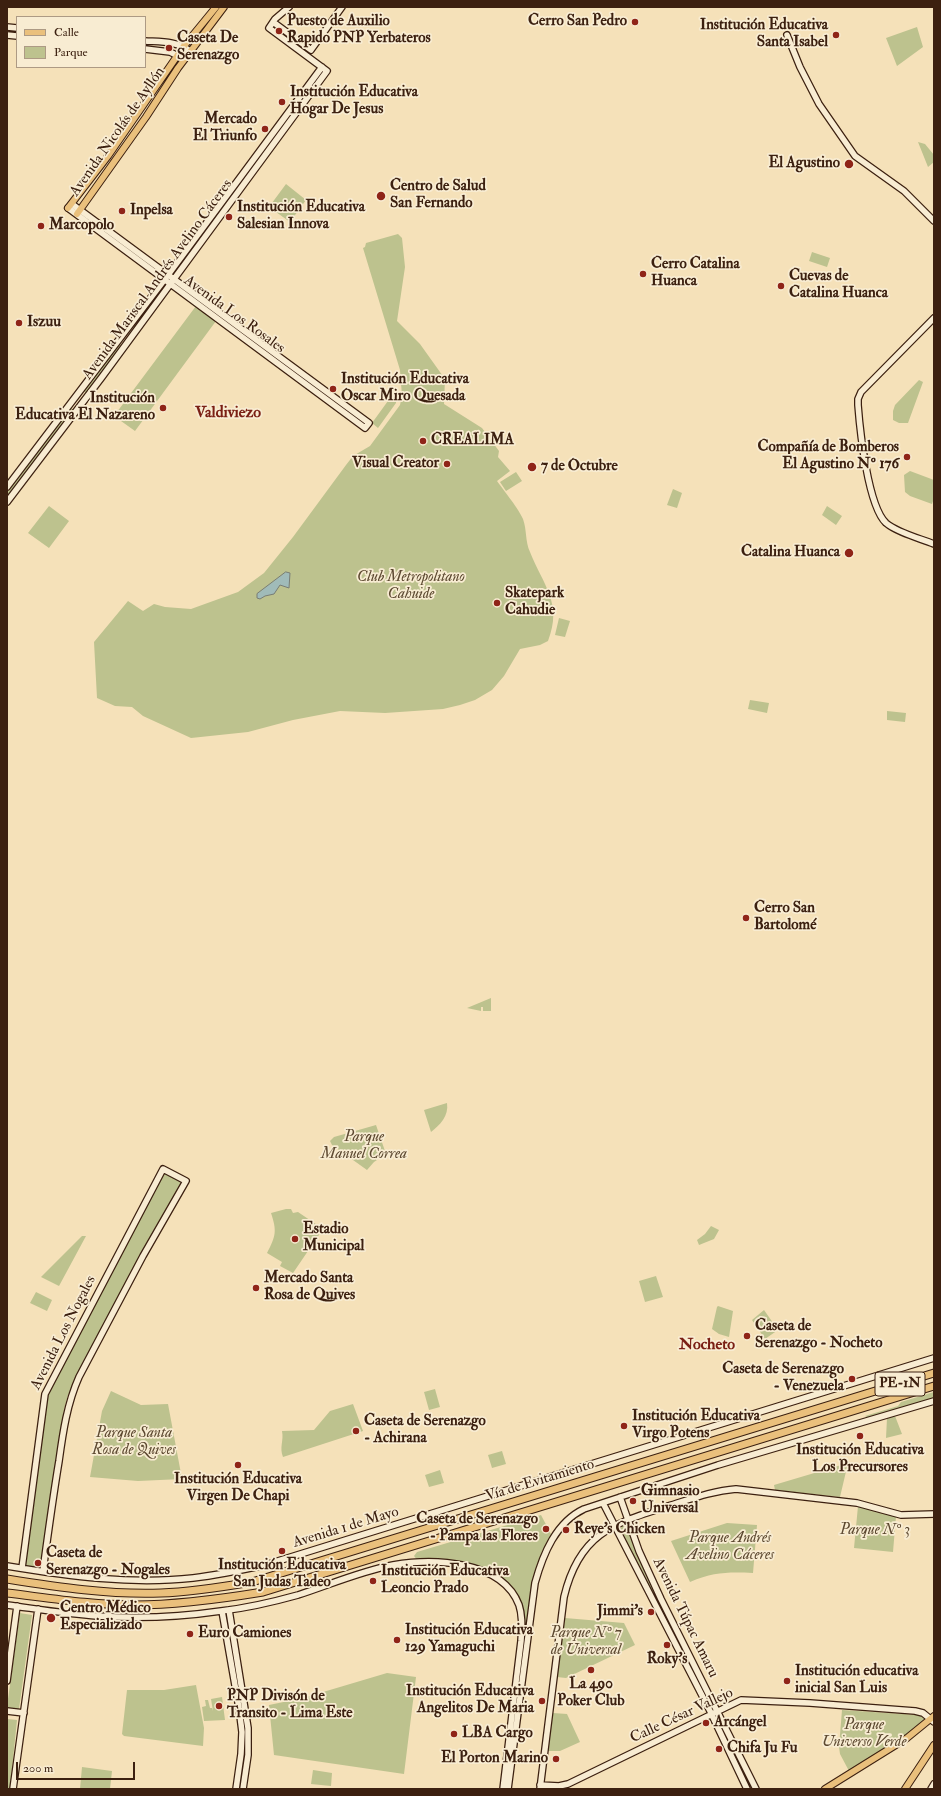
<!DOCTYPE html>
<meta charset="utf-8">
<style>
body{margin:0}
#map{position:relative;width:941px;height:1796px;overflow:hidden;background:#f5e1b9;font-family:"IM FELL Double Pica",serif}
canvas{display:block}
.frame{position:absolute;inset:0;border:8px solid #3c2010;pointer-events:none}
.legend{position:absolute;left:16px;top:16px;width:130px;height:52px;box-sizing:border-box;background:#f8ecd2;border:1px solid #ad9a84;margin:0;padding:5px 7px;list-style:none;font-size:12px;color:#3c2010}
.legend li{display:flex;align-items:center;gap:8px;height:20px}
.legend b{width:20px;border:1px solid #ad9a84}
.scale{position:absolute;left:16px;top:1762px;width:119px;height:18px;box-sizing:border-box;border:2px solid #3c2010;border-top:0;padding-left:5px;font-size:12px;line-height:14px;white-space:nowrap;color:#3c2010;-webkit-text-stroke:3px #f8ecd2;paint-order:stroke}
</style>
<div id="map">
<canvas width="941" height="1796"></canvas>
<div class="frame"></div>
<ul class="legend">
<li><b style="height:5px;background:#eac07c"></b>Calle</li>
<li><b style="height:11px;background:#bdc28e"></b>Parque</li>
</ul>
<div class="scale">200 m</div>
</div>
<script>
const context = document.querySelector('canvas').getContext('2d');
context.lineJoin = 'round';
function paint(path, color) { context.fillStyle = color; context.fill(path, 'evenodd'); }
function trace(path, color, width, dash) { context.strokeStyle = color; context.lineWidth = width; context.lineCap = dash ? 'butt' : 'round'; context.setLineDash(dash || []); context.stroke(path); }
function write(font, color, halo, rows, align = 'center') {
  context.font = font + ' "IM FELL Double Pica",serif'; context.lineWidth = 3.5; context.setLineDash([]); context.textBaseline = 'middle'; context.strokeStyle = halo; context.fillStyle = color; for (const [text, x, y, turn = 0] of rows) {
    context.save(); context.translate(x, y); context.rotate((+turn || 0) * Math.PI / 180); context.textAlign = isNaN(turn) ? turn : align; if (halo) context.strokeText(text, 0, 0); context.fillText(text, 0, 0); context.restore();
  }
}
const green = new Path2D(`
 M917,27L923,47L897,66L886,38Z
 M918,142L925,144L934,155V162L928,167Z
 M286,184L306,200L290,222L269,207Z
 M398,234L402,238L405,267L397,321L420,344L445,379L444,404L482,428L499,451L498,457L510,471L497,481C504,491 519,509 523,519C527,530 525,541 530,552C543,585 563,603 548,641L540,645L520,649L504,676L492,690L475,700L460,705L443,709L385,713L340,711L293,720L248,732L191,738L143,716L132,707L115,706L97,698L94,642L128,601L143,611L154,604L165,607L191,609L238,592L264,573L293,537L346,465L353,456L370,446L400,405L402,396L400,370L363,248L365,247L366,243Z
 M812,252L830,258L827,267L809,261Z
 M196,306L216,321L135,431L114,416Z
 M118,342L121,345L86,393L83,391Z
 M919,380L923,382L908,423H899L893,420V411L895,405Z
 M393,394H396V403L378,428L372,423Z
 M71,408L73,410L7,501V493Z
 M910,471L934,480V498L932,504L910,496L905,492L904,475Z
 M516,472L522,481L506,491L500,482Z
 M673,489L682,493L677,508L667,505Z
 M49,506L69,521L49,548L28,533Z
 M827,506L842,516L836,525L822,515Z
 M559,618L570,621L565,637L555,635Z
 M750,700L769,703L767,713L748,709Z
 M887,711L906,713L905,722L887,720Z
 M491,998V1011H483V1007H481V1011L467,1008Z
 M447,1103C449,1116 440,1125 431,1132L424,1110Z
 M376,1125L386,1154L374,1162L367,1170L332,1145L330,1141L334,1137Z
 M165,1171L184,1181L105,1324L68,1395L64,1409L42,1569L25,1567L46,1398Z
 M286,1209H291L293,1213L298,1212L323,1229L293,1273L280,1266L282,1262L267,1253C276,1236 277,1231 271,1213Z
 M711,1226L719,1230L714,1239L699,1245L697,1240L705,1234Z
 M82,1236H86L59,1286L41,1277Z
 M656,1276L663,1297L645,1302L639,1281Z
 M36,1292L52,1300L47,1311L30,1303Z
 M718,1306L733,1311L729,1337L719,1334L712,1329L717,1307Z
 M764,1310L778,1330L765,1339L752,1320Z
 M435,1389L440,1407L429,1410L424,1392Z
 M111,1391L141,1405L168,1404L182,1479L138,1481L90,1477L102,1411Z
 M934,1392V1398L869,1418L865,1416L898,1406L901,1402Z
 M353,1404L363,1431L283,1457C279,1447 284,1441 282,1431L314,1430L330,1411Z
 M895,1416L902,1434L886,1438L887,1418Z
 M502,1451L506,1464L492,1468L488,1455Z
 M848,1463L840,1497L775,1490L774,1485Z
 M440,1470L444,1483L429,1487L425,1475Z
 M858,1506L896,1516L893,1552L854,1548Z
 M541,1515L552,1536L541,1556L536,1572L519,1684L525,1623L523,1611L501,1578L503,1576L491,1570L488,1571L418,1561L414,1556L417,1552Z
 M727,1523L757,1525L753,1573C728,1572 714,1572 690,1582L671,1541Z
 M623,1525L627,1526L637,1556L658,1596L654,1599L620,1529Z
 M20,1613L32,1615L19,1709L7,1708V1706Z
 M565,1618L624,1623L635,1645L566,1678L557,1677Z
 M387,1673L416,1677L404,1774L274,1755L269,1705L303,1698Z
 M196,1685L204,1728L203,1746L124,1736L122,1734L127,1690H164Z
 M222,1697L225,1720L204,1721L202,1707L206,1706L205,1700H208L210,1708H212L213,1711L211,1699Z
 M842,1710L918,1715L925,1718V1720L912,1731L849,1771L840,1754L839,1747Z
 M553,1713L567,1714L580,1742L560,1751H548Z
 M7,1719L17,1720L10,1789H7Z
 M82,1767L112,1771L110,1789H80Z
 M313,1770L332,1773L331,1786L311,1784Z`);
const water = new Path2D(`
 M286,572L290,573L289,588L280,585L274,594L265,596L260,599L257,598V594Z`);
const secondary = new Path2D(`
 M273,22L311,50L342,7
 M7,27L17,28
 M7,35L17,36
 M787,35L800,67L819,104L855,156L904,191L934,221
 M145,41C161,42 177,41 190,51
 M145,49L170,52L184,59
 M68,208L365,428L369,423L72,204
 M934,318L861,392L858,399V405C860,431 868,506 886,523C898,533 919,538 934,544
 M7,487L165,279L322,67
 M7,502L102,377L327,71L269,28L275,19L289,7
 M620,1497L639,1551L661,1599L756,1789
 M603,1503L710,1711L747,1789
 M7,1566C68,1576 131,1585 193,1578C217,1575 242,1570 265,1565L934,1358
 M22,1568L45,1394L163,1169L186,1181L143,1256L79,1377C67,1404 63,1432 59,1461C53,1497 48,1534 43,1571
 M7,1605C37,1609 67,1614 97,1616C139,1619 180,1617 221,1611C247,1608 273,1602 298,1595C329,1585 361,1571 393,1565C433,1558 502,1560 519,1605C523,1617 522,1630 521,1641L503,1789
 M229,1610L248,1728V1755L243,1789
 M222,1611L239,1708L242,1732L241,1754L236,1789
 M7,1681L17,1606
 M7,1711L24,1713
 M540,1785L559,1786L568,1784L741,1700L810,1703L915,1711L923,1713L934,1722
 M13,1789L38,1609
 M508,1789L535,1583C543,1554 556,1522 584,1509L718,1465L934,1401
 M540,1789L564,1597C579,1534 612,1524 668,1506C691,1499 712,1491 736,1489L857,1503L901,1515L934,1514
 M931,1789L934,1784`);
const primary = new Path2D(`
 M68,208L108,156L184,46L216,7
 M77,214L146,117L178,68L224,7
 M825,1789L907,1738L934,1716
 M905,1789L934,1745`);
const highway = new Path2D(`
 M7,1579C58,1587 110,1595 161,1593C192,1592 222,1587 252,1582L934,1373
 M7,1593C49,1598 92,1605 135,1605C178,1605 220,1599 263,1592L934,1386`);
const markers = [
 [635,22,4,"#8f2418"],
 [279,31,4,"#8f2418"],
 [836,35,4,"#8f2418"],
 [169,48,4,"#8f2418"],
 [282,102,4,"#8f2418"],
 [265,129,4,"#8f2418"],
 [849,164,5,"#8f2418"],
 [381,196,5,"#8f2418"],
 [122,211,4,"#8f2418"],
 [229,217,4,"#8f2418"],
 [41,226,4,"#8f2418"],
 [643,274,4,"#8f2418"],
 [781,286,4,"#8f2418"],
 [19,323,4,"#8f2418"],
 [333,389,4,"#8f2418"],
 [163,408,4,"#8f2418"],
 [423,441,4,"#8f2418"],
 [907,457,4,"#8f2418"],
 [447,464,4,"#8f2418"],
 [532,467,5,"#8f2418"],
 [849,553,5,"#8f2418"],
 [497,603,4,"#8f2418"],
 [746,918,4,"#8f2418"],
 [295,1239,4,"#8f2418"],
 [256,1288,4,"#8f2418"],
 [747,1336,4,"#8f2418"],
 [852,1379,4,"#8f2418"],
 [624,1426,4,"#8f2418"],
 [356,1431,4,"#8f2418"],
 [860,1436,4,"#8f2418"],
 [238,1465,4,"#8f2418"],
 [633,1501,4,"#8f2418"],
 [546,1529,4,"#8f2418"],
 [566,1530,4,"#8f2418"],
 [282,1551,4,"#8f2418"],
 [38,1563,4,"#8f2418"],
 [373,1581,4,"#8f2418"],
 [651,1612,4,"#8f2418"],
 [51,1618,5,"#8f2418"],
 [190,1634,4,"#8f2418"],
 [397,1640,4,"#8f2418"],
 [667,1645,4,"#8f2418"],
 [591,1670,4,"#8f2418"],
 [787,1681,4,"#8f2418"],
 [542,1701,4,"#8f2418"],
 [219,1706,4,"#8f2418"],
 [706,1723,4,"#8f2418"],
 [454,1734,4,"#8f2418"],
 [719,1749,4,"#8f2418"],
 [556,1759,4,"#8f2418"]
];
const shields = [
 [900,1384,50]
];
const shieldNames = [
 ["PE-1N",900,1384]
];
const poiNames = [
 ["Puesto de Auxilio",287,22],
 ["Rapido PNP Yerbateros",287,39],
 ["Cerro San Pedro",627,22,"right"],
 ["Institución Educativa",828,26,"right"],
 ["Santa Isabel",828,43,"right"],
 ["Caseta De",177,39],
 ["Serenazgo",177,56],
 ["Institución Educativa",290,93],
 ["Hogar De Jesus",290,110],
 ["Mercado",257,120,"right"],
 ["El Triunfo",257,137,"right"],
 ["El Agustino",840,164,"right"],
 ["Centro de Salud",390,187],
 ["San Fernando",390,204],
 ["Institución Educativa",237,208],
 ["Salesian Innova",237,225],
 ["Inpelsa",130,211],
 ["Marcopolo",49,226],
 ["Cerro Catalina",651,265],
 ["Huanca",651,282],
 ["Cuevas de",789,277],
 ["Catalina Huanca",789,294],
 ["Iszuu",27,323],
 ["Institución Educativa",341,380],
 ["Oscar Miro Quesada",341,397],
 ["Institución",155,399,"right"],
 ["Educativa El Nazareno",155,416,"right"],
 ["CREALIMA",431,441],
 ["Compañía de Bomberos",899,448,"right"],
 ["El Agustino Nº 176",899,465,"right"],
 ["Visual Creator",439,464,"right"],
 ["7 de Octubre",541,467],
 ["Catalina Huanca",840,553,"right"],
 ["Skatepark",505,594],
 ["Cahudie",505,611],
 ["Cerro San",754,909],
 ["Bartolomé",754,926],
 ["Estadio",303,1230],
 ["Municipal",303,1247],
 ["Mercado Santa",264,1279],
 ["Rosa de Quives",264,1296],
 ["Caseta de",755,1327],
 ["Serenazgo - Nocheto",755,1344],
 ["Caseta de Serenazgo",844,1370,"right"],
 ["- Venezuela",844,1387,"right"],
 ["Institución Educativa",632,1417],
 ["Virgo Potens",632,1434],
 ["Caseta de Serenazgo",364,1422],
 ["- Achirana",364,1439],
 ["Institución Educativa",860,1451,"center"],
 ["Los Precursores",860,1468,"center"],
 ["Institución Educativa",238,1480,"center"],
 ["Virgen De Chapi",238,1497,"center"],
 ["Gimnasio",641,1492],
 ["Universal",641,1509],
 ["Caseta de Serenazgo",538,1520,"right"],
 ["- Pampa las Flores",538,1537,"right"],
 ["Reye's Chicken",574,1530],
 ["Caseta de",46,1554],
 ["Serenazgo - Nogales",46,1571],
 ["Institución Educativa",282,1566,"center"],
 ["San Judas Tadeo",282,1583,"center"],
 ["Institución Educativa",381,1572],
 ["Leoncio Prado",381,1589],
 ["Centro Médico",60,1609],
 ["Especializado",60,1626],
 ["Jimmi's",643,1612,"right"],
 ["Institución Educativa",405,1631],
 ["129 Yamaguchi",405,1648],
 ["Euro Camiones",198,1634],
 ["Roky's",667,1660,"center"],
 ["Institución educativa",795,1672],
 ["inicial San Luis",795,1689],
 ["La 490",591,1685,"center"],
 ["Poker Club",591,1702,"center"],
 ["Institución Educativa",534,1692,"right"],
 ["Angelitos De Maria",534,1709,"right"],
 ["PNP Divisón de",227,1697],
 ["Transito - Lima Este",227,1714],
 ["Arcángel",714,1723],
 ["LBA Cargo",462,1734],
 ["Chifa Ju Fu",727,1749],
 ["El Porton Marino",548,1759,"right"]
];
const streetNames = [
 ["Avenida Nicolás de Ayllón",118,132,-55],
 ["Avenida Mariscal Andrés Avelino Cáceres",158,280,-54],
 ["Avenida Los Rosales",234,315,36],
 ["Avenida Los Nogales",64,1333,-63],
 ["Vía de Evitamiento",540,1481,-17],
 ["Avenida 1 de Mayo",346,1528,-17],
 ["Avenida Túpac Amaru",685,1618,64],
 ["Calle César Vallejo",682,1716,-25]
];
const parkNames = [
 ["Club Metropolitano",411,578],
 ["Cahuide",411,595],
 ["Parque",364,1138],
 ["Manuel Correa",364,1155],
 ["Parque Santa",134,1434],
 ["Rosa de Quives",134,1451],
 ["Parque Nº 3",875,1531],
 ["Parque Andrés",730,1539],
 ["Avelino Cáceres",730,1556],
 ["Parque Nº 7",586,1634],
 ["de Universal",586,1651],
 ["Parque",864,1726],
 ["Universo Verde",864,1743]
];
const neighbourhoodNames = [
 ["Valdiviezo",228,414],
 ["Nocheto",707,1346]
];
paint(green, '#bdc28e');
paint(water, '#a0bbb9');
trace(water, '#787d75', 1);
trace(secondary, '#3c2010', 8);
trace(primary, '#3c2010', 8);
trace(highway, '#3c2010', 9);
trace(secondary, '#f8ecd2', 5.5);
trace(primary, '#eac07c', 6);
trace(highway, '#eac07c', 7);
for (const [x, y, r, color] of markers) { const dot = new Path2D(); dot.arc(x, y, r, 0, 2 * Math.PI); context.fillStyle = color; context.fill(dot); trace(dot, '#f8ecd2', 1.5); }
for (const [x, y, w] of shields) { const box = new Path2D(); box.roundRect(x - w / 2, y - 12, w, 24, 3); context.fillStyle = '#f8ecd2'; context.fill(box); trace(box, '#3c2010', 1); }
write('bold 14px', '#3c2010', null, shieldNames);
write('bold 15px', '#3c2010', '#f8ecd2', poiNames, 'left');
write('15px', '#3c2010', '#f8ecd2', streetNames);
write('italic 15px', '#5c4830', '#f8ecd2', parkNames);
write('bold 16px', '#7a1f14', '#f8ecd2', neighbourhoodNames);
</script>
